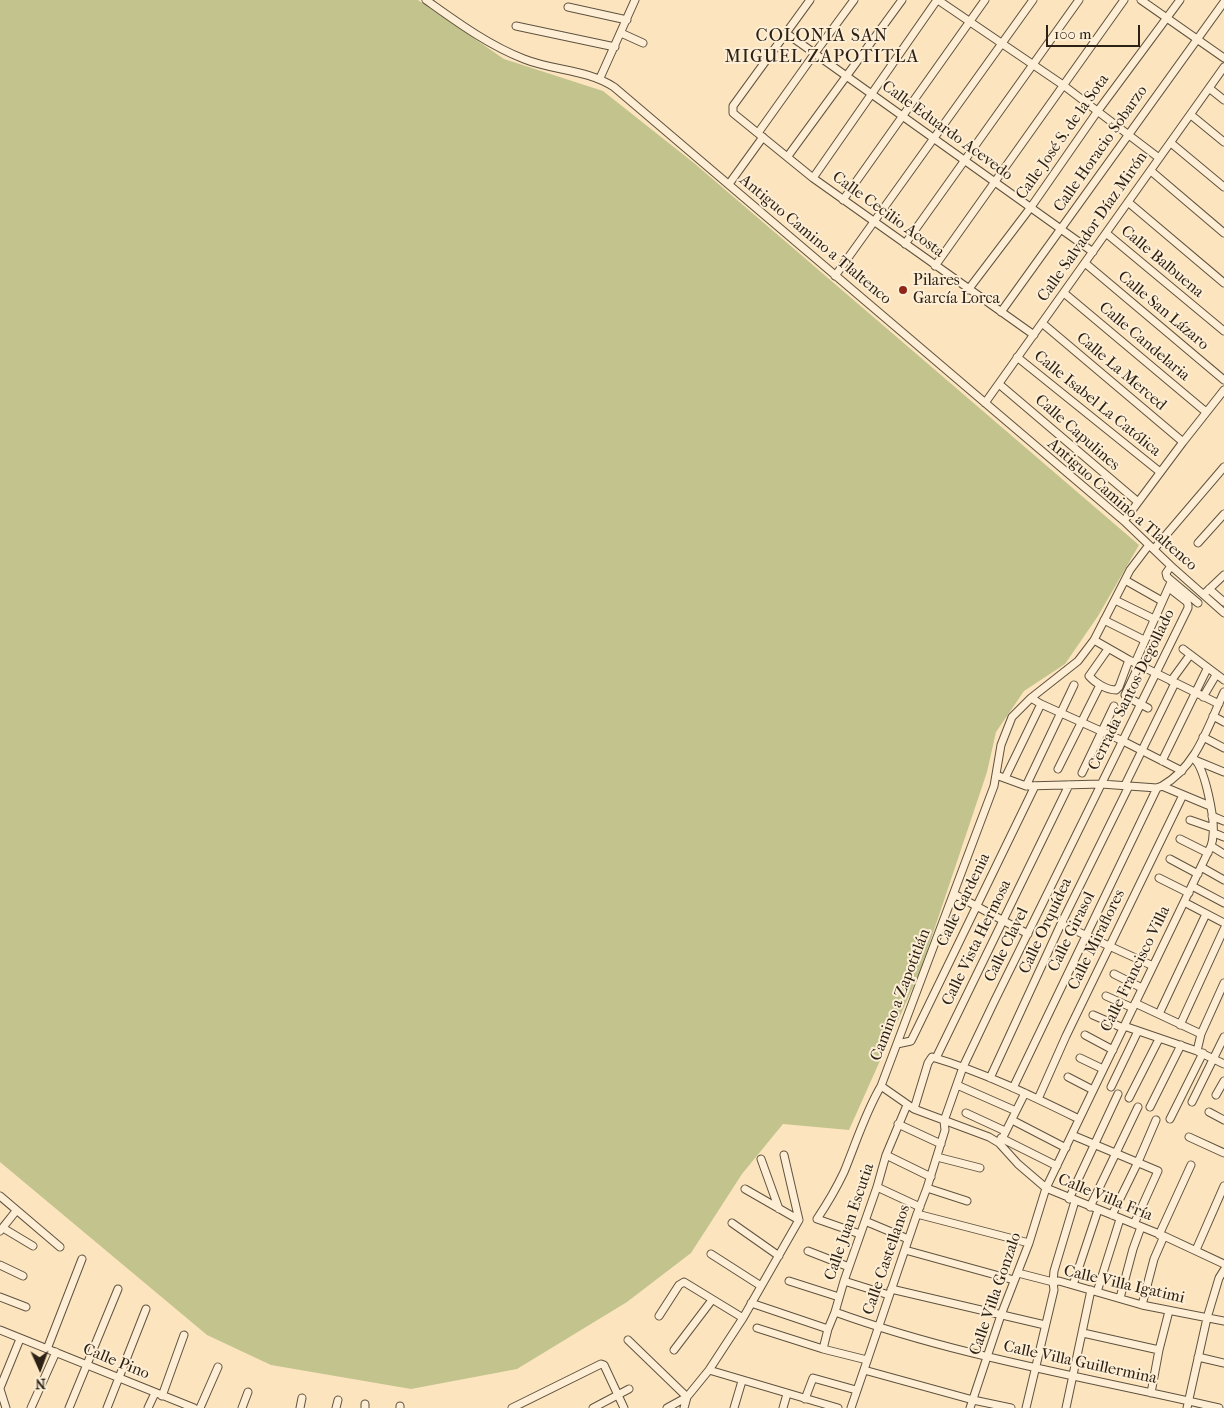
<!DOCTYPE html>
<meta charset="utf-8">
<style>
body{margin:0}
#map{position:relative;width:1224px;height:1408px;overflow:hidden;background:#fce5be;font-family:"IM FELL French Canon",serif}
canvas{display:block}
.north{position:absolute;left:15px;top:1343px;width:50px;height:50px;-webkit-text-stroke:4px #fdeed5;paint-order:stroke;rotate:178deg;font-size:14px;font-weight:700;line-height:20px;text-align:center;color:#2b2115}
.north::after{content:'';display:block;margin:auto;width:18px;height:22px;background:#2b2115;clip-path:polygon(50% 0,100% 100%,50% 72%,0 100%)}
.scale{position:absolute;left:1046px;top:25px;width:94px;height:22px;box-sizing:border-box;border:2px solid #2b2115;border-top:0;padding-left:6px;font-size:15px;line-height:18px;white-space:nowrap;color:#2b2115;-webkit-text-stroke:4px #fdeed5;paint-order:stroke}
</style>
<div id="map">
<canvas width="1224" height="1408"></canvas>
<div class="north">N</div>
<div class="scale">100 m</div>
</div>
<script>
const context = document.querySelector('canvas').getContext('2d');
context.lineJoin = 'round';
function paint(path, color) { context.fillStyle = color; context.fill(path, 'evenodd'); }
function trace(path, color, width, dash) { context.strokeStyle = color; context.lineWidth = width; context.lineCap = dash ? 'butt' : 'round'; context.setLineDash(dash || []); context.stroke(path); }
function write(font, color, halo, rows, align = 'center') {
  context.font = font + ' "IM FELL French Canon",serif'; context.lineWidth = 4; context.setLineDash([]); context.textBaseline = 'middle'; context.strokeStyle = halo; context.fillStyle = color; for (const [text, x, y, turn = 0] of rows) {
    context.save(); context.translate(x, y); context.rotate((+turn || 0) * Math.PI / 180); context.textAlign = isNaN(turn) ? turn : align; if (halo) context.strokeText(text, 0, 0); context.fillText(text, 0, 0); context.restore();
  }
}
const green = new Path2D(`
 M0,0H418L504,59L603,91L694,163L1139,545L1098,616L1065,664L1024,691L996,732L987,772L921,969L849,1130L783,1124L742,1174L691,1253L627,1302L517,1369L411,1389L271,1365L207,1335L0,1162Z`);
const minor = new Path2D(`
 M426,0C457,22 488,45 524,59C554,71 586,69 614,87L1124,521L1171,566L1224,613
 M810,0L733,106V113L813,178L1034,335
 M938,0L1063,85L1159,158
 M1141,0L1224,58
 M568,7L627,20
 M516,26L615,47
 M621,33L643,43
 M786,33L1093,252
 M600,78L635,0
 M1209,88L1224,100
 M1191,115L1224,142
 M758,133L815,53L854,0
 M1171,143L1224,187
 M788,156L902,0
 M1151,171L1224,233
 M813,178L937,0
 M729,184L763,137
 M843,200L985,0
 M1128,202L1224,283
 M1106,233L1224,331
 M905,244L1079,0
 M1085,263L1224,380
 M935,266L1124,0
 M835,276L1033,0
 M968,290L1031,207L1097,112L1180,0
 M1064,293L1206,412
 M1001,312L1224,2
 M1042,323L1183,442
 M1017,357L1160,472
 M999,384L1138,502
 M985,403L1224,67
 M1124,521L1183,442L1224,390
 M1198,543L1224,514
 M1154,549L1224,467
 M1171,566L1166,573L1167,577L1198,603
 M1125,580L1162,601
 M1209,589L1224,602
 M1204,594L1224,575
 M1115,600L1154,619
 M1104,620L1144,640
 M1094,640L1129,660L1219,704
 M1108,649L1089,676C1095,683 1107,690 1116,690L1119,687L1129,660
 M1183,649L1224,680
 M1135,663L1171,582
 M1139,665L1125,695L1127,697L1148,708
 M1171,681L1190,655
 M1203,697L1216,675
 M1031,698L1041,704L1123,741L1182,771
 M1213,716L1224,722
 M1203,737L1224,748
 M1162,761L1207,669
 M1197,761L1224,772
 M1058,769L1100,685
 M1082,773L1114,706
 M996,775L1026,786L1101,784L1157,788L1162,786L1210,806
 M1005,778L1041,704
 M1125,785L1175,683
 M1026,786L1074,685
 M1162,786C1197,766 1208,726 1224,692
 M1212,816L1224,821
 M1190,820L1213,828
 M1214,833L1224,837
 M1180,839L1208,853
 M1211,846L1224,854
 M1170,859L1198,874
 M1201,867L1224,880
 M1159,878L1189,893
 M1192,886L1224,903
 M954,894L1028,934
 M1184,902L1224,923
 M1061,924L1153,966
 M1114,974L1142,988
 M1106,996L1133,1008
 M1135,1003L1201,1034
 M1159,1014L1206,914
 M1093,1015L1123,1028
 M1180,1025L1224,929
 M1124,1026L1197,1051L1224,1064
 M1085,1035L1113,1050
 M897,1044L911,1041L915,1033L1035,786
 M1197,1051L1201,1034L1224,983
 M936,1058L1069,785
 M1080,1058L1103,1069
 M1068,1077L1093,1090
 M990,1078L1061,924L1129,786
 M957,1085L1016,1111
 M881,1086L914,1109L989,1137L999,1143L1018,1164L1046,1188L1164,1236L1224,1264
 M1111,1087L1138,1031
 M1013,1088L1157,788
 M1216,1095L1224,1081
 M1129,1098L1159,1039
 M1038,1099L1066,1036L1183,795
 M1192,1102L1224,1037
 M1150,1107L1181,1045
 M914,1109L928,1063L932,1057C983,1072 1032,1096 1079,1119
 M1209,1112L1224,1120
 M966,1113L1005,1131
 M1170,1119L1203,1053
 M1012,1120L1066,1148
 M944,1121L963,1067L994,1002L1188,608V605L1187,602L1169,588
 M898,1124L941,1144
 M1072,1135L1158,1171L1134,1224
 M1189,1137L1224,1153
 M1001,1138L1057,1166
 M1001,1141L1025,1093
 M784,1155L799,1220
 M886,1155L931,1177
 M937,1157L980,1168
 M761,1159L779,1209
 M877,1187L920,1207
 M927,1188L967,1201
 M745,1189L799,1220
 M0,1196L60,1247
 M1069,1199L1118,1094
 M1090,1207L1138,1107
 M917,1214L1029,1243
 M1112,1215L1138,1162L1156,1120
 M865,1221L908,1239
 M732,1223L779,1256
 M3,1228L33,1246
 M0,1231L16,1211
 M860,1234L817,1219C827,1204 836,1189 844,1172C856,1143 865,1113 881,1086L994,786L1001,745L1012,717L1031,698L1078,661L1094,640L1130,570L1149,545
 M1159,1235L1191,1165
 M905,1250L1014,1280
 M1196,1250L1224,1186
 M808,1251L849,1267
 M711,1254L761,1286
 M0,1265L23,1276
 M1018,1273L1053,1282L1059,1281L1142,1305L1224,1321
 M789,1281L839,1297
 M844,1281L889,1295
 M1073,1285L1098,1210
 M891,1289L1045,1325
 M1097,1292L1120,1219
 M0,1297L26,1307
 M1120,1298L1133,1249L1141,1227
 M751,1303L828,1329
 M1142,1305L1154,1259L1164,1236
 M835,1312C959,1357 1091,1378 1219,1408
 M659,1316L679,1285L684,1282L743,1318
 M757,1328L823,1349L867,1360
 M0,1330L194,1408
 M1083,1333L1159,1350
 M628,1340L687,1397
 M47,1349L82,1259
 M823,1349L828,1329L835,1312L844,1281L877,1187L886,1155L907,1105
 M674,1350L712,1300
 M1198,1357L1224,1363
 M709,1370L838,1408
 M864,1370L973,1400L1011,1408
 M0,1388L20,1339
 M0,1389L6,1408
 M1151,1393L1159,1350L1169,1311
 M162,1396L184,1335
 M805,1399L813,1378L856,1390
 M31,1408L56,1352
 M69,1408L118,1289
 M107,1408L146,1309
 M148,1408L155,1393
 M200,1408L218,1367
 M242,1408L248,1392
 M300,1408L302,1398
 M336,1408L338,1400
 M365,1408V1404
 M400,1408V1406
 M512,1408L601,1364L604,1365L624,1408
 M593,1408L629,1389
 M667,1408L687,1397
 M684,1408L687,1397L709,1370L743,1318L799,1220
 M734,1408L742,1381
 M783,1408L787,1394
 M851,1408L917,1214L927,1188L945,1130L944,1121
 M970,1408L1001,1315L1029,1243L1046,1188L1211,846C1212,843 1213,838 1213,835C1215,820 1205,766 1193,758
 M1026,1408L1054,1290L1053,1282L1054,1271L1075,1201
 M1066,1408L1091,1290
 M1187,1408L1207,1318L1219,1278L1224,1270`);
const markers = [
 [903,290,5,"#8f2418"]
];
const streetNames = [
 ["Calle Eduardo Acevedo",947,131,36],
 ["Calle José S. de la Sota",1063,137,-55],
 ["Calle Horacio Sobarzo",1101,149,-55],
 ["Calle Cecilio Acosta",888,215,36],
 ["Calle Salvador Díaz Mirón",1093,227,-55],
 ["Antiguo Camino a Tlaltenco",815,240,40],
 ["Calle Balbuena",1162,262,40],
 ["Calle San Lázaro",1163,311,40],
 ["Calle Candelaria",1144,342,40],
 ["Calle La Merced",1121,372,40],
 ["Calle Isabel La Católica",1097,404,39],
 ["Calle Capulines",1077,433,41],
 ["Antiguo Camino a Tlaltenco",1122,505,41],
 ["Cerrada Santos Degollado",1132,690,-64],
 ["Calle Gardenia",964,900,-64],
 ["Calle Orquídea",1046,926,-65],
 ["Calle Girasol",1072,932,-64],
 ["Calle Miraflores",1097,940,-64],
 ["Calle Vista Hermosa",977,943,-64],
 ["Calle Clavel",1007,945,-64],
 ["Calle Francisco Villa",1136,969,-64],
 ["Camino a Zapotitlán",901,995,-69],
 ["Calle Villa Fría",1105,1198,22],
 ["Calle Juan Escutia",850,1222,-71],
 ["Calle Castellanos",887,1260,-71],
 ["Calle Villa Igatimi",1124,1285,13],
 ["Calle Villa Gonzalo",996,1294,-71],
 ["Calle Pino",116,1362,22],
 ["Calle Villa Guillermina",1080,1363,12]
];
const poiNames = [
 ["Pilares",913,281],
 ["García Lorca",913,299]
];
const neighbourhoodNames = [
 ["COLONIA SAN",822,37],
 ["MIGUEL ZAPOTITLA",822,58]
];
paint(green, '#c3c38e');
trace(minor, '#5f523f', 9);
trace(minor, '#fdeed5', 7);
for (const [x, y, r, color] of markers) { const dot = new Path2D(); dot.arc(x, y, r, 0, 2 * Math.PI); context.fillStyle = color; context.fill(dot); trace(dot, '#fdeed5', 2); }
write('16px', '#2b2115', '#fdeed5', streetNames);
write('16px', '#2b2115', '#fdeed5', poiNames, 'left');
context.letterSpacing = '1px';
write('18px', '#2b2115', '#fdeed5', neighbourhoodNames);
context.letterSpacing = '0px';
</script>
